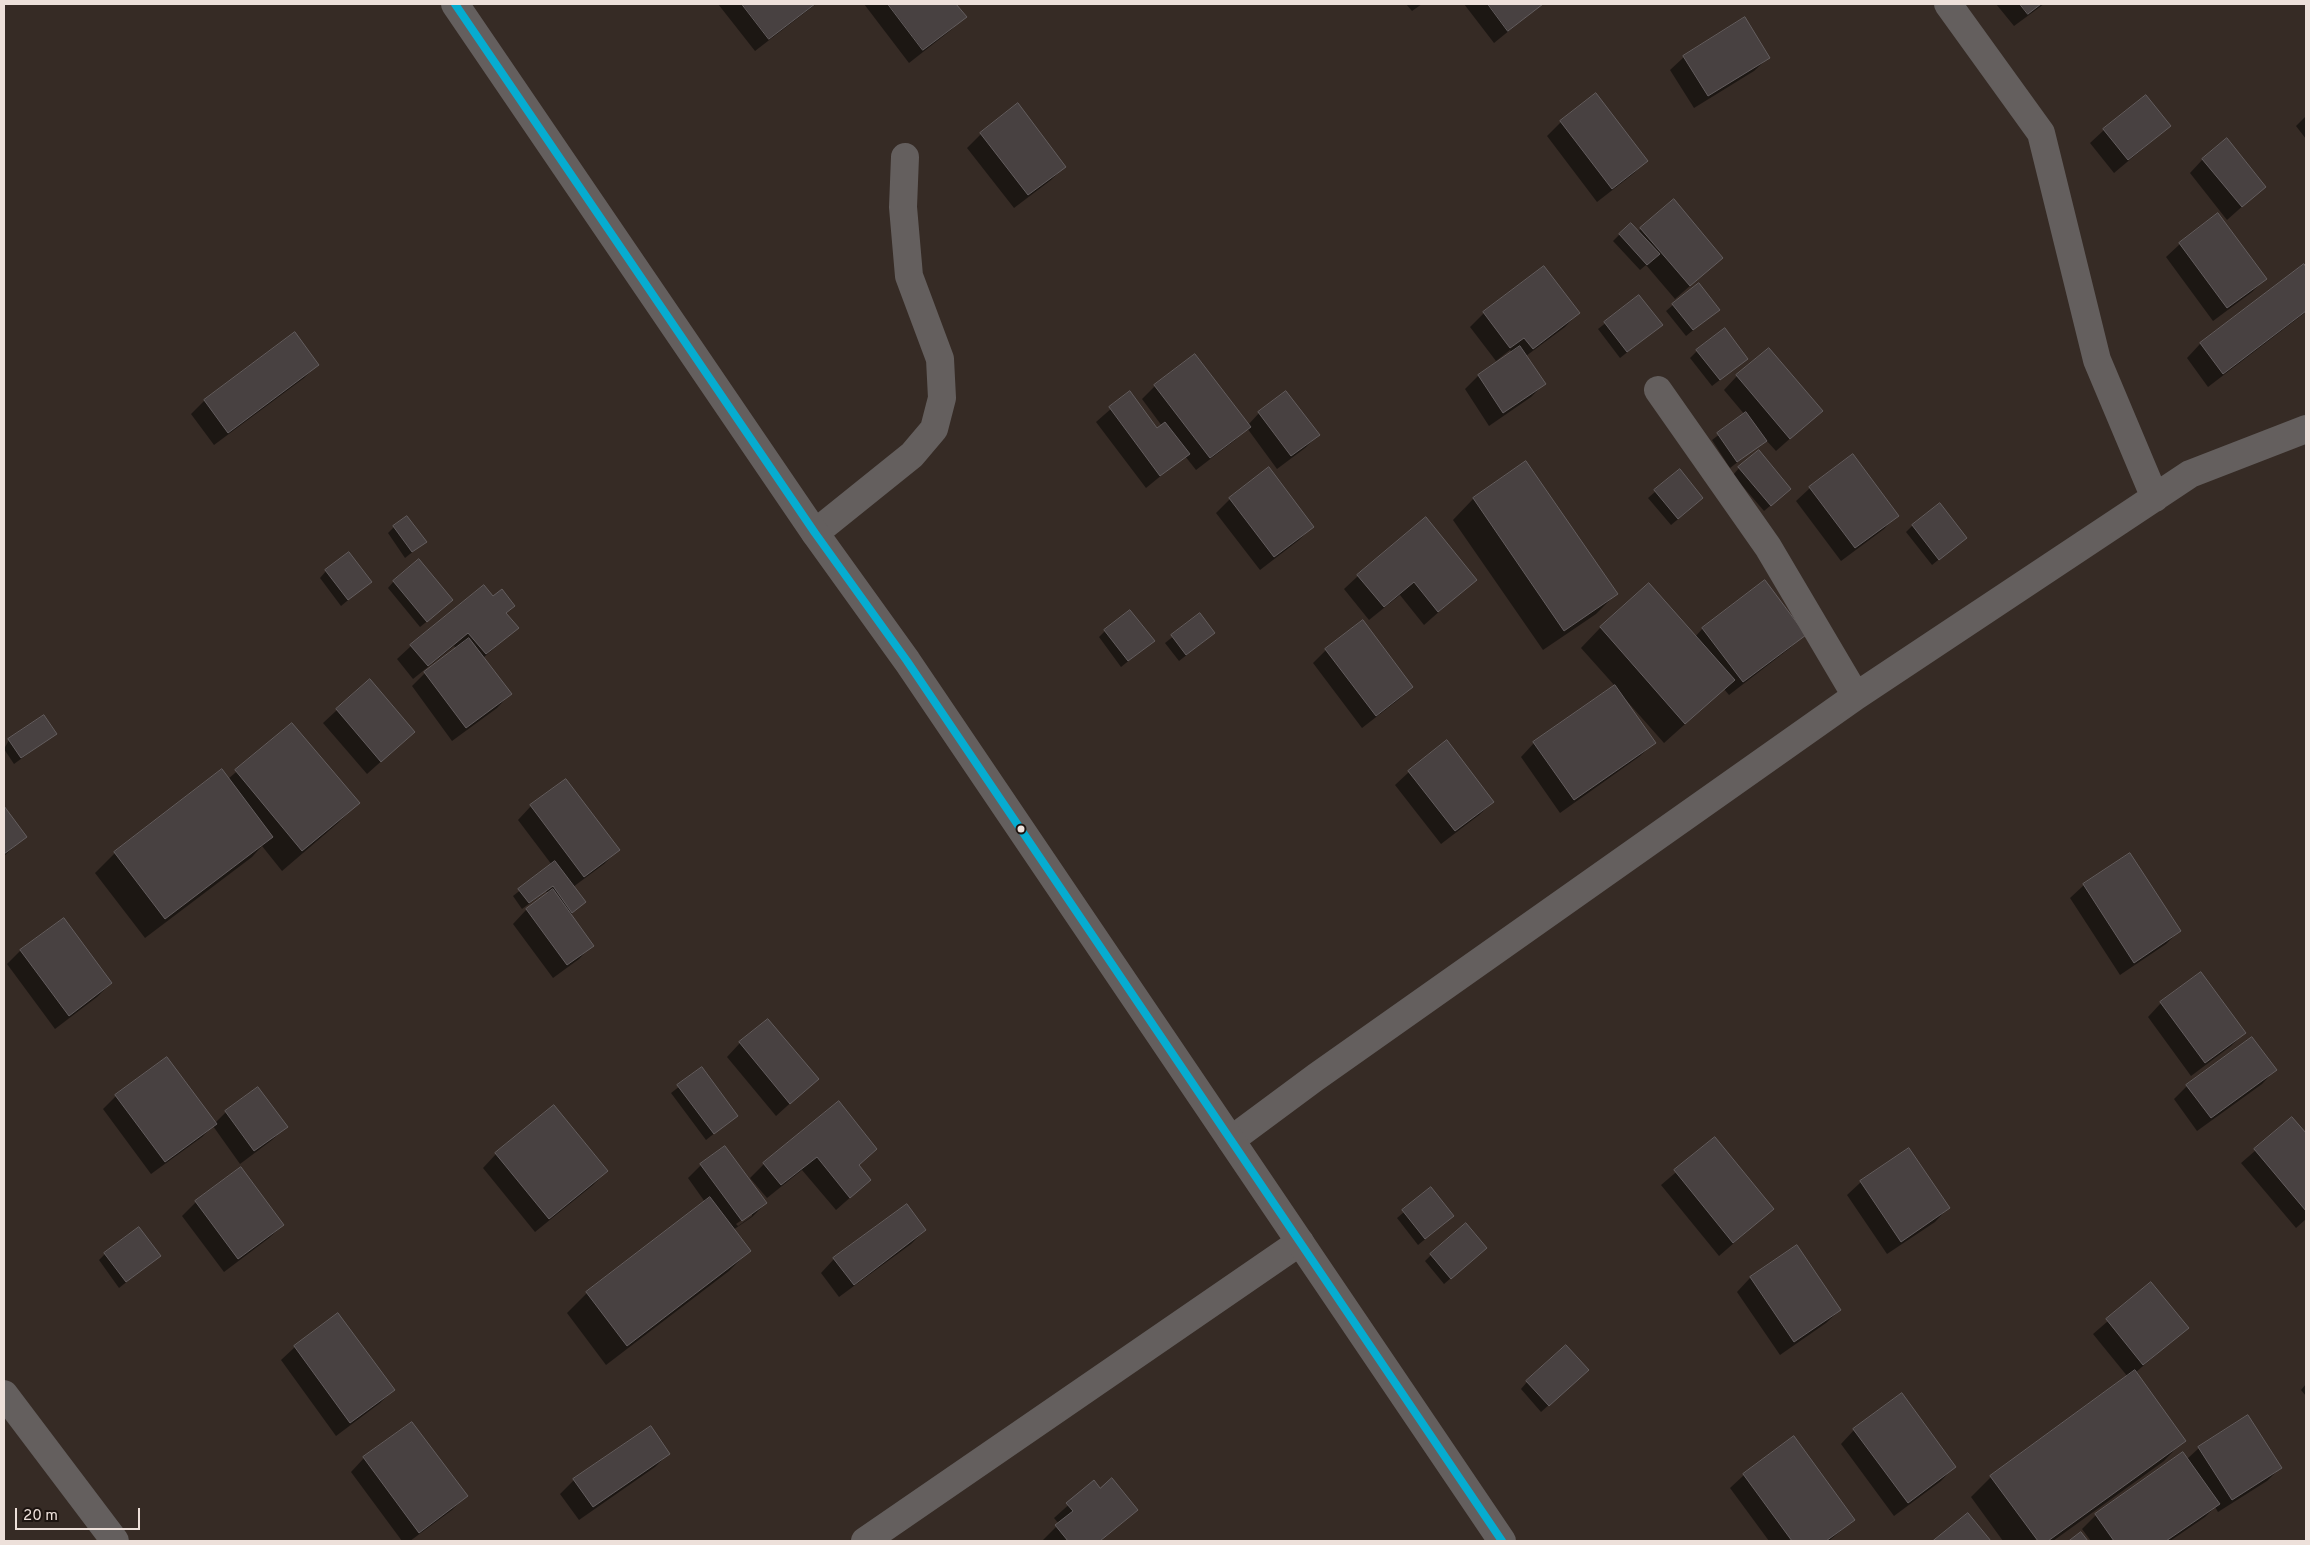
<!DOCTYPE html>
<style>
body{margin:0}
#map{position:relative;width:2310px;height:1545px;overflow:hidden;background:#362b25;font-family:Overpass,sans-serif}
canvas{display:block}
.frame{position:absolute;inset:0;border:5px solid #ede0da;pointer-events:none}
.scale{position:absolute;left:15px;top:1508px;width:125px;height:22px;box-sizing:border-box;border:2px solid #ede0da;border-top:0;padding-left:6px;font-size:15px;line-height:18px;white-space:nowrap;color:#ede0da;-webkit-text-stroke:4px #1d1410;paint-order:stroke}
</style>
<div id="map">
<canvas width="2310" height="1545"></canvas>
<div class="frame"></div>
<div class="scale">20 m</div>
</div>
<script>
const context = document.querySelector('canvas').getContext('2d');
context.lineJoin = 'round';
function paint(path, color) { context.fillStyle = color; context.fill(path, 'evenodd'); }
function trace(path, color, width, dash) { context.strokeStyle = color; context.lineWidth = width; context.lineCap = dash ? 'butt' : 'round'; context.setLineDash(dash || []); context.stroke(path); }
const shadow = new Path2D(`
 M718,4H816L755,51Z
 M864,4H955L965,17L951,30L909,63Z
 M1406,4H1422L1412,11Z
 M1464,4H1542L1494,43Z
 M1996,4H2044L2014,26Z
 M1684,57L1768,58L1754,71L1694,108L1670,70Z
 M1596,95L1646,161L1633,174L1597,202L1547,136L1561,122Z
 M1018,105L1064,167L1051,180L1014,208L967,148L981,134Z
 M2306,116V139L2296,126Z
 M2170,126L2114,173L2090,143L2104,130Z
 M2203,159L2264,187L2227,220L2190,173Z
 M1641,229L1722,258L1675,299L1646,265L1640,270L1613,241L1620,234L1637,232Z
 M2180,244L2265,279L2252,292L2213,321L2166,257Z
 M2304,266L2306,269V312L2208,387L2187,358L2200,344Z
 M1544,268L1578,313L1565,327L1526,356L1544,384L1531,397L1489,426L1465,389L1478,376L1512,353L1510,350L1496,361L1470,327L1484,313Z
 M1639,297L1661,325L1620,358L1598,329Z
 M1673,305L1718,310L1686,336L1666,311Z
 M294,333L317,365L304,378L214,445L191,414L204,401Z
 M1697,351L1739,365L1712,386L1690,358Z
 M1737,376L1821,411L1776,451L1766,440L1730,468L1712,440L1745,415L1724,390Z
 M1155,386L1248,425L1259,413L1319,434L1305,448L1277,469L1247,428L1235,440L1196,470L1185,456L1146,488L1096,422L1129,393L1157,430L1162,426L1142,399Z
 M1526,463L1616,594L1596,614L1543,650L1453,520L1473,499Z
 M1739,468L1783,495L1764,511L1733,475Z
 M1268,469L1312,527L1299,540L1260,570L1216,513L1230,499Z
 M1679,471L1695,505L1671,525L1648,498Z
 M1810,488L1897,515L1884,529L1841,561L1796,501Z
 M1913,525L1965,538L1932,565L1906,532Z
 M394,527L425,542L405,558L388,533Z
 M326,571L370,582L341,606L320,578Z
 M1358,576L1475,580L1424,625L1400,595L1369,620L1344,589Z
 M394,581L445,607L420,627L388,588Z
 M493,598L513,606L505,614L517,628L483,658L510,694L497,708L452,741L412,686L425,673L457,649L454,646L413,679L397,659L411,646Z
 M1200,615L1207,639L1179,661L1165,643Z
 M1601,627L1695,637L1703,628L1804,635L1790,648L1729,695L1724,689L1664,743L1626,700L1625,701L1654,743L1640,756L1560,813L1521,757L1534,743L1615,686L1581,648Z
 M1105,631L1153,641L1121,667L1099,637Z
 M1326,650L1412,687L1398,700L1362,728L1313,663Z
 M337,710L414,732L367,774L323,723Z
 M292,724L358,803L338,823L282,871L262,846L252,857L145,938L95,873L115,853L228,779Z
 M55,734L14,764L4,749L9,740Z
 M1409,772L1493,802L1479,815L1441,844L1395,785Z
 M531,806L618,850L604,864L573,887L584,902L570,915L592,945L579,959L553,978L513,924L526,910L548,894L546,891L522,909L513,896L552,865L518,820Z
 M4,808L25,837L4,856Z
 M2084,885L2179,931L2166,944L2120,975L2070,898Z
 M21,950L111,983L97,997L55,1029L7,964Z
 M2161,1003L2244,1033L2231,1046L2191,1076L2148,1017Z
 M740,1043L817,1079L776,1116L727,1057Z
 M702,1069L736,1116L706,1140L671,1093Z
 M2275,1070L2262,1084L2197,1131L2174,1099L2187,1086Z
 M258,1089L286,1127L272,1140L240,1164L213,1126L202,1137L151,1174L103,1109L116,1096L215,1123L226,1112Z
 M839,1103L876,1149L858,1166L870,1180L836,1210L802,1170L767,1198L750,1178L764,1164Z
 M2292,1119L2306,1135V1219L2296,1228L2241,1163Z
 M1715,1139L1773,1209L1719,1256L1661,1185Z
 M496,1154L607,1171L593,1185L535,1232L483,1168Z
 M701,1165L766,1203L752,1217L733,1230L749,1251L729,1271L606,1365L567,1313L587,1293L705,1202L688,1178ZM752,1213V1216L738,1226L736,1224Z
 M1861,1182L1948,1208L1935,1222L1887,1254L1847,1195Z
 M1431,1189L1446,1222L1418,1245L1397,1218Z
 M196,1202L283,1225L269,1238L224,1272L182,1216Z
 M925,1230L911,1244L839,1297L821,1273L834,1259Z
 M1797,1247L1840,1310L1826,1323L1780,1355L1737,1292L1750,1278Z
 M105,1254L159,1256L119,1288L99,1260Z
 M1479,1254L1444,1284L1425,1261L1431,1255Z
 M2151,1284L2187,1328L2135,1373L2184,1440L2164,1461L2053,1541H2003L1971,1497L1991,1477L2128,1377L2093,1334Z
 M295,1347L393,1390L380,1403L336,1436L281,1360Z
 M1581,1376L1541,1412L1521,1389L1527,1382Z
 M2306,1384V1396L2301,1390Z
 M651,1428L668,1454L655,1467L579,1520L560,1494L574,1480Z
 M1854,1430L1954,1467L1941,1481L1894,1516L1841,1444Z
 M1794,1438L1853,1520L1829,1541H1769L1730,1488L1744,1475Z
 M2199,1448L2280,1468L2267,1481L2218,1512L2215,1507L2205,1517L2170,1541H2091L2082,1529L2096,1515L2187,1459Z
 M364,1458L466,1496L452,1510L410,1541H402L351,1472Z
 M1094,1482L1100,1490L1136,1510L1101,1541H1044L1043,1540L1059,1524L1054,1518Z
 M1968,1515L1989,1541H1935Z`);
const building = new Path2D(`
 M742,4H815L769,39Z
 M888,4H956L967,17L923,50Z
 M1488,4H1543L1508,31Z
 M2020,4H2041L2028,14Z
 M1745,17L1770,58L1708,96L1683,56Z
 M1596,93L1648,161L1612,189L1560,121Z
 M2146,95L2171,126L2128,160L2103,129Z
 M1018,103L1066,167L1028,195L980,133Z
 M2227,138L2266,187L2242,207L2202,159Z
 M1674,199L1723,258L1690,286L1640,228Z
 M2218,213L2267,279L2227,308L2179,243Z
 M1631,223L1660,254L1647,265L1619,234Z
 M2304,264L2306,267V311L2223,374L2200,343Z
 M1544,266L1580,313L1533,349L1524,338L1510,348L1483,312Z
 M1699,283L1720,310L1693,330L1672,304Z
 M1639,295L1663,325L1627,352L1604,322Z
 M1725,328L1748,359L1720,380L1696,350Z
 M295,332L319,365L228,433L204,400Z
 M1520,346L1546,384L1503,413L1478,375Z
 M1769,348L1823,411L1790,439L1736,375Z
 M1195,354L1251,427L1210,458L1154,385Z
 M1130,391L1157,428L1165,422L1190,454L1160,476L1109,407Z
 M1286,391L1320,435L1291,456L1258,412Z
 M1746,412L1767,441L1737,462L1717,433Z
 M1759,450L1791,489L1771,506L1738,467Z
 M1853,454L1899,516L1855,548L1809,487Z
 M1526,461L1618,594L1564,631L1473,498Z
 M1269,467L1314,527L1274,557L1229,498Z
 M1680,469L1703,498L1678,519L1654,490Z
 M1940,503L1967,538L1939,560L1912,525Z
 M407,516L427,542L412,552L393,526Z
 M1426,517L1477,580L1438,612L1414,582L1384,607L1357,575Z
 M349,552L372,582L348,600L325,570Z
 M419,559L453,600L427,622L393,581Z
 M1765,580L1806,635L1743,682L1702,628Z
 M1649,583L1735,680L1685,724L1600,627Z
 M484,585L493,596L502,589L515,606L506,613L519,628L486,654L468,633L428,666L410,645Z
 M1130,610L1155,641L1128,661L1104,630Z
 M1200,613L1215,633L1186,655L1171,635Z
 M1363,620L1413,687L1376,716L1325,649Z
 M469,638L512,694L466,728L424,672Z
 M370,679L415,732L381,762L336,709Z
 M1615,685L1656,743L1574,800L1533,742Z
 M44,715L57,734L21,758L8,739Z
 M292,723L360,803L302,851L235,770Z
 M1447,740L1494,802L1455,831L1408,771Z
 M222,769L273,837L165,919L114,852Z
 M566,779L620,850L584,877L530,805Z
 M4,806L27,837L4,854Z
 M2130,853L2181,931L2134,963L2083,884Z
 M555,861L586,902L572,913L553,886L529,903L518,889Z
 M553,889L594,946L567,965L526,909Z
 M64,918L112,983L69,1016L20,950Z
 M2201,972L2246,1033L2205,1063L2160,1002Z
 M768,1019L819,1079L790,1104L739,1042Z
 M2252,1037L2277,1070L2211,1118L2186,1085Z
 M167,1057L217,1124L165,1162L115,1095Z
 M702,1067L738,1116L714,1134L677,1085Z
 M258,1087L288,1127L254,1151L225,1111Z
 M839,1101L877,1149L859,1165L871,1180L850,1198L817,1157L781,1185L763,1163Z
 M554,1105L608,1171L549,1219L495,1153Z
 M2292,1117L2306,1133V1211L2254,1149Z
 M1715,1137L1774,1209L1733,1243L1674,1170Z
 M725,1146L767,1203L742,1221L700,1164Z
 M1909,1148L1950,1208L1901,1242L1860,1181Z
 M241,1167L284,1225L238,1259L195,1201Z
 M1431,1187L1454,1216L1425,1239L1402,1210Z
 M710,1197L751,1251L627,1346L586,1292Z
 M907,1204L926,1230L854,1285L833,1258Z
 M1466,1223L1487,1248L1451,1279L1430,1254Z
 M139,1227L161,1256L126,1282L104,1253Z
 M1797,1245L1841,1310L1794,1342L1750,1277Z
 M2151,1282L2189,1328L2143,1365L2106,1319Z
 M338,1313L395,1390L350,1423L294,1346Z
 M1566,1345L1589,1370L1549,1406L1526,1381Z
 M2135,1370L2186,1441L2048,1541H2038L1990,1476Z
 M1902,1393L1956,1467L1908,1503L1853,1429Z
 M2248,1415L2282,1468L2232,1500L2198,1447Z
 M412,1422L468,1496L419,1533L363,1457Z
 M651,1426L670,1454L593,1507L573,1479Z
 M1794,1436L1855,1520L1826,1541H1792L1743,1474Z
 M2183,1452L2220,1504L2166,1541H2114L2095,1514Z
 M1112,1478L1138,1510L1100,1541H1068L1055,1525L1073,1511L1066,1503L1094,1480L1100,1488Z
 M1968,1513L1991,1541H1933Z
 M2081,1532L2088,1541H2069Z`);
const minor = new Path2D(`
 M1948,4L2041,133L2097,360L2155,498
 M1658,390L1768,547L1856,696
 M815,533L912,455L934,429L942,398L940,359L909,276L903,207L905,157
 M1231,1140L1316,1077L1856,696L2190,474L2306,429
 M4,1394L115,1541
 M865,1541L1300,1242`);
const tertiary = new Path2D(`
 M455,4L815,533L907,661L1502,1541`);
const bus1 = new Path2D(`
 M455,4L815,533L907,661L1502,1541`);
const markers = [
 [1021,829,4.5,"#ede0da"]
];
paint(shadow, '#0007');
paint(building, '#484141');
trace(building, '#645e5f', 1);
trace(minor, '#645f5e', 28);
trace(tertiary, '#645f5e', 28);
trace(bus1, '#06acd0', 8);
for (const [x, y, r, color] of markers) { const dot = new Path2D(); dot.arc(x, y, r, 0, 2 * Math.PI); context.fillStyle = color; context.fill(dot); trace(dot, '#1d1410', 2); }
</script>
